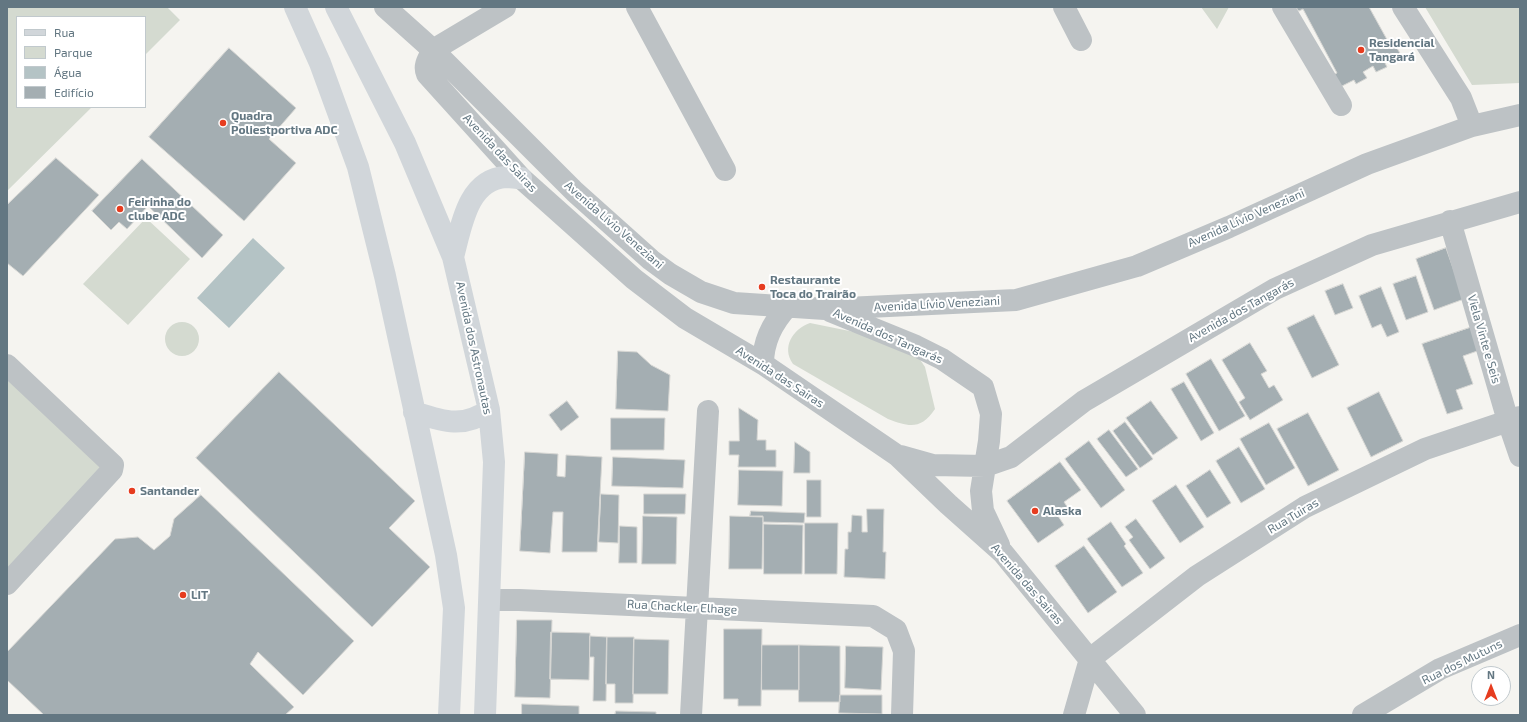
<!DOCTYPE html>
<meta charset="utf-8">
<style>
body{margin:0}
#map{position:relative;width:1527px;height:722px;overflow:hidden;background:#f5f4f0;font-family:"Exo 2",sans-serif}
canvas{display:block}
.frame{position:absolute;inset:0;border:8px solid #637782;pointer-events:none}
.legend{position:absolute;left:16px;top:16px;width:130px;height:92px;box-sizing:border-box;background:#fff;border:1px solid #c1c9cd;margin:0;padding:5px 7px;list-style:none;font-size:12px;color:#637782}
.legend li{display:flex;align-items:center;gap:8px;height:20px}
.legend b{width:20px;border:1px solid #c1c9cd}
.north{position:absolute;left:1471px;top:666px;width:40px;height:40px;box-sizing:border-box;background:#fff;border:1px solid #c1c9cd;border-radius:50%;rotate:0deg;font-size:11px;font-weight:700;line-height:16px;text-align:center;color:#637782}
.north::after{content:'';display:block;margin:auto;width:14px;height:18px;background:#e63c1f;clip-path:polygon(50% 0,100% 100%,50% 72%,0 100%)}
</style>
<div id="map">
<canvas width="1527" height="722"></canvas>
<div class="frame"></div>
<ul class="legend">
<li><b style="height:5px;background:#d1d6da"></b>Rua</li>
<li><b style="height:11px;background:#d4dad0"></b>Parque</li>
<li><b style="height:11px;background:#b4c3c5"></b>Água</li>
<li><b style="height:11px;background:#a4aeb2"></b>Edifício</li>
</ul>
<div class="north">N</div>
</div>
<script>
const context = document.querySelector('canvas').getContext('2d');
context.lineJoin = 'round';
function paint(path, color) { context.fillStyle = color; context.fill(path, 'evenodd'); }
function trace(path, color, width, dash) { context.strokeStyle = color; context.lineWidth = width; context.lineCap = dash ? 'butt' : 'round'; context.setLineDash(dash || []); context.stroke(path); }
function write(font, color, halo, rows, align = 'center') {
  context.font = font + ' "Exo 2",sans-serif'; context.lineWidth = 4; context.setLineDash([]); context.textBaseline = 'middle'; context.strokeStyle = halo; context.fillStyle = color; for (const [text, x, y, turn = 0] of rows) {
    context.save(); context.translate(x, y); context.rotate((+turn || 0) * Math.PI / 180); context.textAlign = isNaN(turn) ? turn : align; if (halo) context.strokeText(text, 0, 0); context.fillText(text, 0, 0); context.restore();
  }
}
const green = new Path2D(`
 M7,7H167L180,20L145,55V17H17V107H92L7,191Z
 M1201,7H1229L1217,29Z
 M1425,7H1520V83L1472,85Z
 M146,218L190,259L128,325L83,284Z
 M165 339a17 17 0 1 1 34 0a17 17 0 1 1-34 0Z
 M810,323L884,338L919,358L925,367L935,409C921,430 909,427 888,419L793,364C781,347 793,329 810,323Z
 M7,361L119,465L7,584Z`);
const water = new Path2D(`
 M253,238L285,268L229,328L197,298Z`);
const building = new Path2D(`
 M1296,7H1369L1390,45L1394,43L1401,55L1385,63L1387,67L1376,72L1373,66L1363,72L1367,78L1356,84L1354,80L1340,87L1333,75L1337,73L1303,9L1299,11Z
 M229,48L296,108L269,139L296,163L244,221L149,137Z
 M56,158L99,195L23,276L7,263V205Z
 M142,159L223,235L202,258L148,206L127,229L119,222L111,230L92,211Z
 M1446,248L1464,299L1434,310L1416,259Z
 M1416,276L1428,312L1406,320L1393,284Z
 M1343,284L1353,308L1335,315L1325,291Z
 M1381,287L1399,332L1387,337L1381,324L1372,328L1359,296Z
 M1314,315L1339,365L1312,378L1287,328Z
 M1475,326L1483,349L1463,356L1473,384L1456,390L1463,409L1447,414L1422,344Z
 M1250,343L1267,371L1261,374L1269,388L1274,385L1283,400L1250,420L1239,402L1245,398L1222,360Z
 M618,351L637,352L651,365L670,375L668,411L616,409Z
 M1211,359L1245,416L1219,431L1186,374Z
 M279,372L415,501L389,528L430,567L372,627L196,458Z
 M1184,382L1214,433L1201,441L1171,389Z
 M1379,392L1403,441L1371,457L1347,408Z
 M567,401L579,417L561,431L549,415Z
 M1151,401L1178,438L1153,455L1126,418Z
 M739,408L758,420L757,440H766V450H776V467H738L739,455H729V441H739Z
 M1308,413L1339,470L1308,486L1277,429Z
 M611,418H665L664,450H611Z
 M1125,422L1153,459L1140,468L1113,431Z
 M1269,423L1295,468L1266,485L1240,439Z
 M1109,430L1138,469L1126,477L1097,439Z
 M1089,441L1125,490L1101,508L1065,459Z
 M795,442L810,452V473H794Z
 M1239,447L1265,489L1241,503L1216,461Z
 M525,452L558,454L557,476L565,477L566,455L602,457L597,552H562L563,512H553L550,553L520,551Z
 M613,457L685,460L683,488L612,486Z
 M1060,462L1081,490L1064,502L1068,508L1058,516L1064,525L1038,543L1007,501Z
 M739,470L783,471L782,506L738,505Z
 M1210,470L1231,503L1207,518L1186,486Z
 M807,480H821V517H807Z
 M1176,485L1204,527L1180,543L1152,501Z
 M601,494L619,495L618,543L599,542Z
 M644,494H686L685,514H644Z
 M201,495L354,641L303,695L258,652L250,664L294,707L285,715H44L7,680V652L115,539L138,537L154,550L170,536L174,519Z
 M867,509H884L883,552H886L885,579L844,577L845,549H848V532H851L852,515L862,516V532H867Z
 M751,511L805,513L804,523L763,522V516H750Z
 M643,516L677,517L676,564H642Z
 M730,516L763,517L762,569H729Z
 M1136,519L1165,558L1150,569L1129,540L1133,537L1125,527Z
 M1111,522L1126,544L1124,546L1143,573L1122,587L1087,539Z
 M805,523H838L837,574H805Z
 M764,524L803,525L802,574H764Z
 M620,526L637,527V563H619Z
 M1084,546L1117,592L1088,613L1055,566Z
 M517,620H552L550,698L515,697Z
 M724,629H762L761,706H738V699H724Z
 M551,632L590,633L589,680L550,679Z
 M590,636L607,637L606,701H593L594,657H590Z
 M607,637H634L633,703H615V684H606Z
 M634,639L669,640L668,694H633Z
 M762,645H799V690H762Z
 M799,645L840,646V702H799Z
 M846,646L883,647L881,690L845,688Z
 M840,695H882V714L839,713Z
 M522,704L579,706V715H522Z
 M616,711L656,712V715H615Z`);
const minor = new Path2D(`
 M385,7L433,50L575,192L651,260L670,274L701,292L734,303L825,309L1016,300L1137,266L1229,227L1367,164L1472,126L1520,115
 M637,7L725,170
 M1064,7L1081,40
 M1283,7L1341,105
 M1403,7L1461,98L1472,126
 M433,50C429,58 423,65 427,74L521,178L634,279L685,318L763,364L898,456L948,504L1003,553L1135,715
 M433,50L505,7
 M1450,221L1508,421L1520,456
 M830,311L916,346L942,359L983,387L991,414L989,441L981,491L983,511L999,545
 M763,364C763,341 772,323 788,306
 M7,365L113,465L112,470L7,584
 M901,456L933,465L985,466L1011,457L1084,401L1275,289L1372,245L1520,202
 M490,600H519L873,616L896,630L904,651L902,715
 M691,715L708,411
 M1074,715L1090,659L1197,576L1305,507L1425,449L1520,417
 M1363,715L1440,669L1520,635`);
const major = new Path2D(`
 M295,7L320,63L358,167L385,276L446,555L454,608L449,715
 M336,7L405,143L453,257L489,410L494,462L485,715
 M453,257C461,228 467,179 506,177C511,177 516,178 521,178
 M414,412C442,421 463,429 489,410`);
const markers = [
 [1361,50,4,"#e63c1f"],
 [223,123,4,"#e63c1f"],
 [120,209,4,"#e63c1f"],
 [762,287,4,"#e63c1f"],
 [132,491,4,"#e63c1f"],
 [1035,511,4,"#e63c1f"],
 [183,595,4,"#e63c1f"]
];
const poiNames = [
 ["Residencial",1369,43],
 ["Tangará",1369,57],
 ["Quadra",231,116],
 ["Poliestportiva ADC",231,130],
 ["Feirinha do",128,202],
 ["clube ADC",128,216],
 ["Restaurante",770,280],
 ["Toca do Trairão",770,294],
 ["Santander",140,491],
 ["Alaska",1043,511],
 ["LIT",191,595]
];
const streetNames = [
 ["Avenida das Sairas",500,153,47],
 ["Avenida Lívio Veneziani",1246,218,-24],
 ["Avenida Lívio Veneziani",614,225,41],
 ["Avenida Lívio Veneziani",937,304,-3],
 ["Avenida dos Tangarás",1241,310,-29],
 ["Avenida dos Tangarás",888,336,24],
 ["Viela Vinte e Seis",1484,339,74],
 ["Avenida dos Astronautas",474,348,78],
 ["Avenida das Sairas",780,377,33],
 ["Rua Tuiras",1293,516,-31],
 ["Avenida das Sairas",1027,584,49],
 ["Rua Chackler Elhage",682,607,3],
 ["Rua dos Mutuns",1462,662,-26]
];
paint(green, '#d4dad0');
paint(water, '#b4c3c5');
paint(building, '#a4aeb2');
trace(building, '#d6d6d3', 1);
trace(minor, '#bdc2c5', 22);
trace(major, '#d1d6da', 22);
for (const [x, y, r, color] of markers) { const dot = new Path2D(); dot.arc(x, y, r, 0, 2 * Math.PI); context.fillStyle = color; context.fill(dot); trace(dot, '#fff', 1.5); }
write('bold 12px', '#637782', '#fff', poiNames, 'left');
write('12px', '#637782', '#fff', streetNames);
</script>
